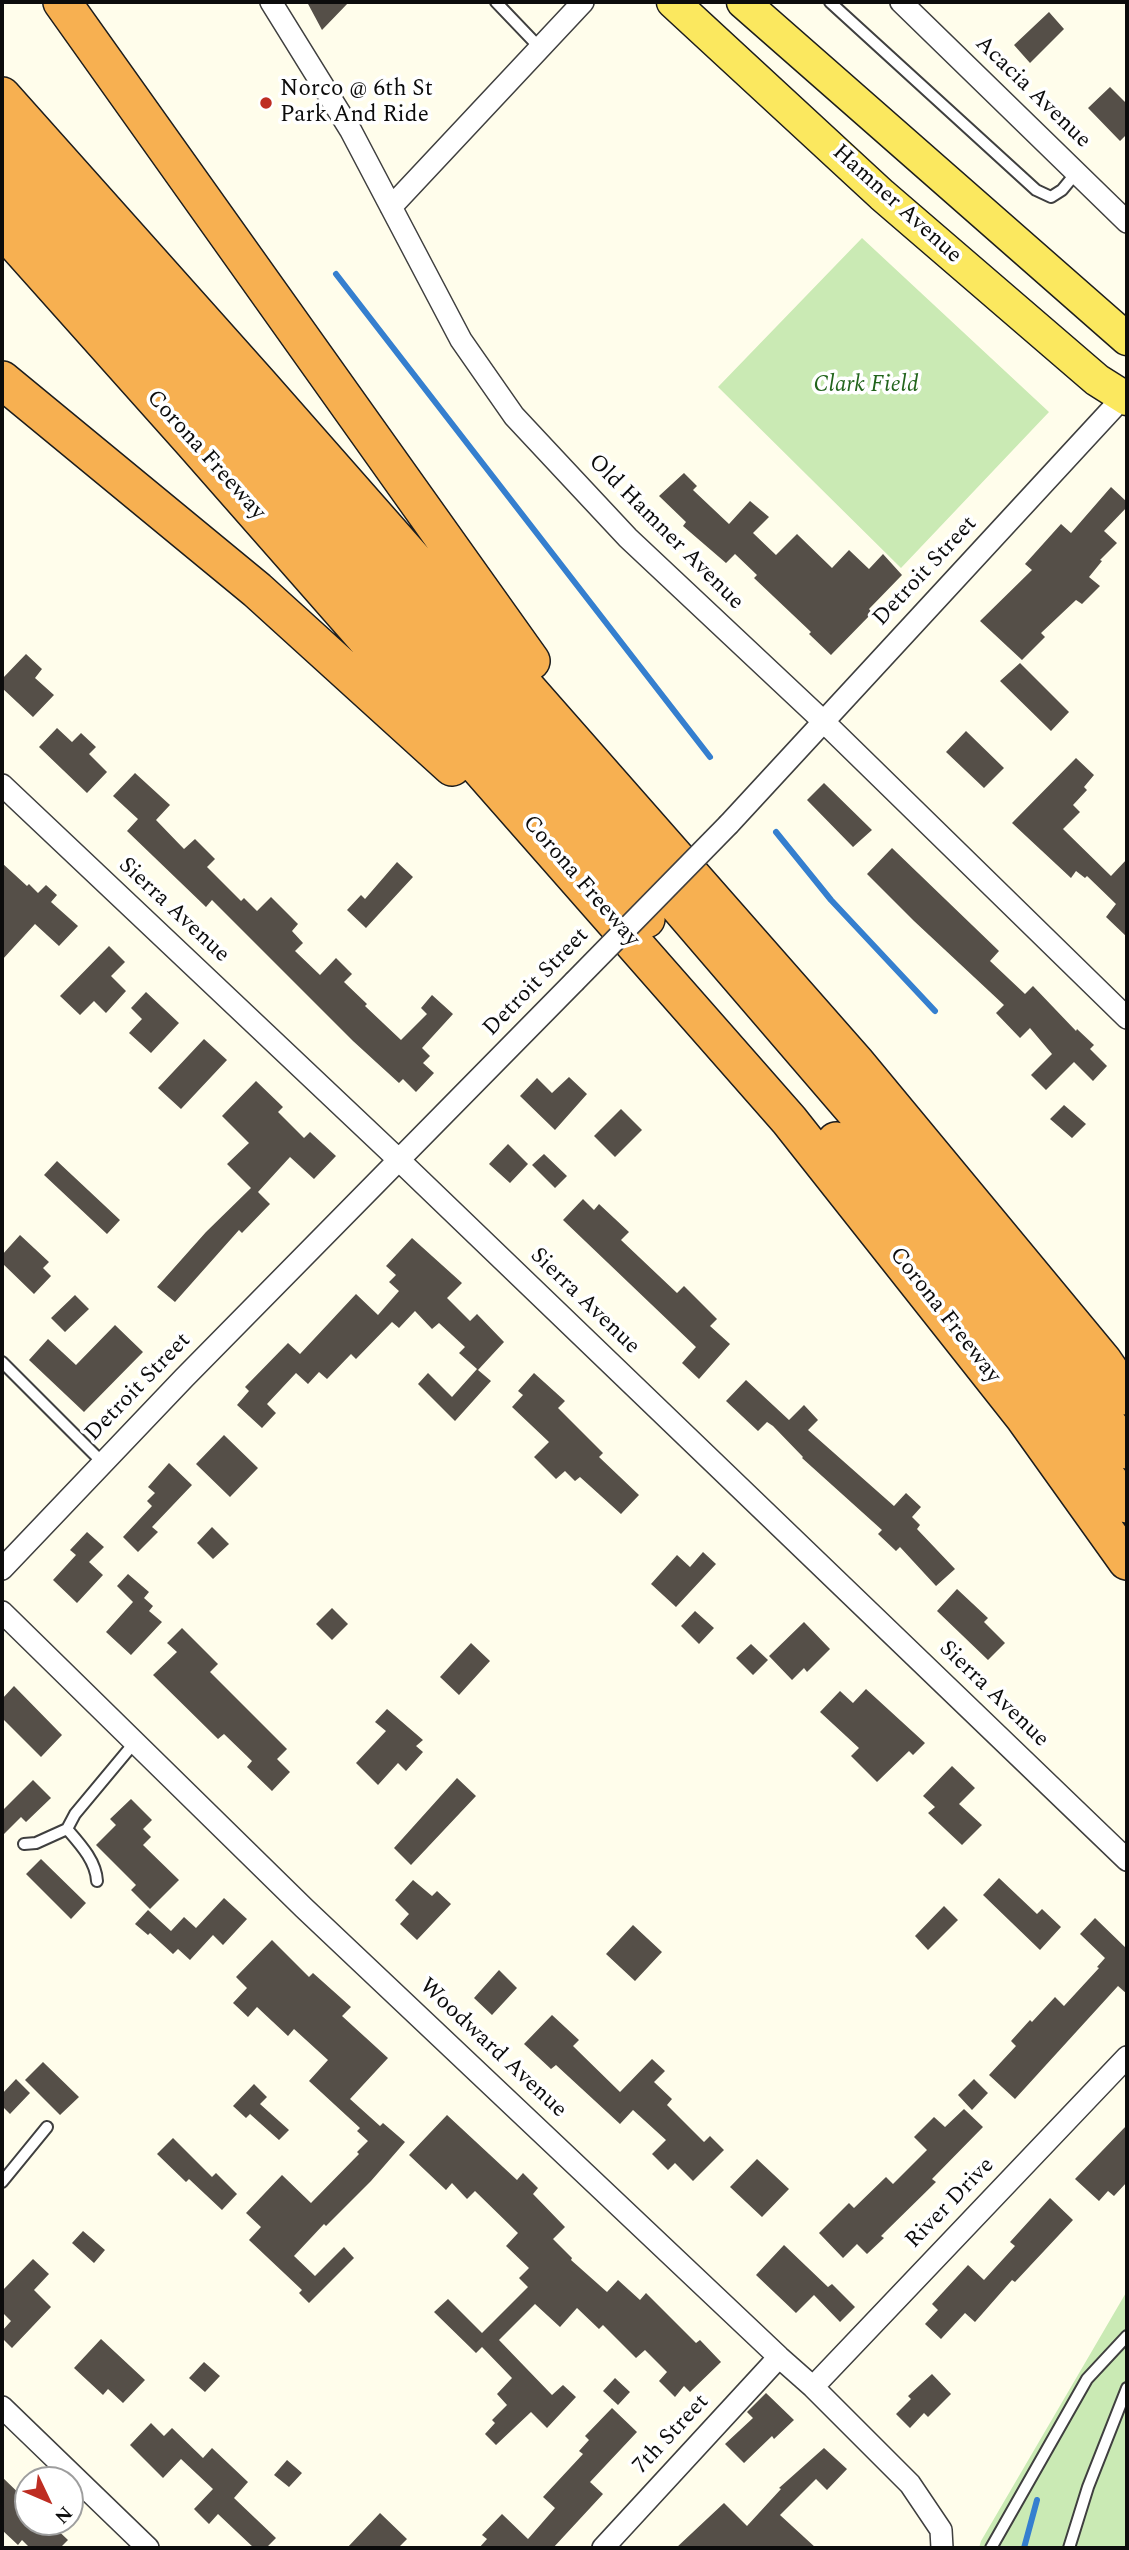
<!DOCTYPE html>
<style>
body{margin:0}
#map{position:relative;width:1129px;height:2550px;overflow:hidden;background:#fffdeb;font-family:Spectral,serif}
canvas{display:block}
.frame{position:absolute;inset:0;border:4px solid #0c0c0c;pointer-events:none}
.north{position:absolute;left:14px;top:2466px;width:70px;height:70px;box-sizing:border-box;background:#fff;border:2px solid #9e9e9e;border-radius:50%;rotate:134deg;font-size:19px;font-weight:700;line-height:28px;text-align:center;color:#0c0c0c}
.north::after{content:'';display:block;margin:auto;width:24px;height:32px;background:#be2d22;clip-path:polygon(50% 0,100% 100%,50% 72%,0 100%)}
</style>
<div id="map">
<canvas width="1129" height="2550"></canvas>
<div class="frame"></div>
<div class="north">N</div>
</div>
<script>
const context = document.querySelector('canvas').getContext('2d');
context.lineJoin = 'round';
function paint(path, color) { context.fillStyle = color; context.fill(path, 'evenodd'); }
function trace(path, color, width, dash) { context.strokeStyle = color; context.lineWidth = width; context.lineCap = dash ? 'butt' : 'round'; context.setLineDash(dash || []); context.stroke(path); }
function write(font, color, halo, rows, align = 'center') {
  context.font = font + ' Spectral,serif'; context.lineWidth = 7; context.setLineDash([]); context.textBaseline = 'middle'; context.strokeStyle = halo; context.fillStyle = color; for (const [text, x, y, turn = 0] of rows) {
    context.save(); context.translate(x, y); context.rotate((+turn || 0) * Math.PI / 180); context.textAlign = isNaN(turn) ? turn : align; if (halo) context.strokeText(text, 0, 0); context.fillText(text, 0, 0); context.restore();
  }
}
const green = new Path2D(`
 M862,238L1049,412L901,568L718,387Z
 M1127,2291V2548H979L981,2541Z`);
const stream = new Path2D(`
 M336,274L710,757
 M776,832L831,900L935,1011
 M1024,2548L1037,2500`);
const building = new Path2D(`
 M307,2H349L322,30Z
 M1049,12L1064,29L1030,63L1014,45Z
 M1110,87L1127,104V134L1120,141L1088,108Z
 M684,473L697,486L693,490L729,524L750,501L769,517L753,533L776,555L797,534L832,568L849,550L869,569L883,554L902,575L869,609L872,613L831,655L809,634L811,632L754,578L757,575L735,554L726,563L683,526L686,522L659,496Z
 M1111,487L1127,502V507L1104,531L1117,543L1100,560L1102,561L1089,577L1100,586L1082,604L1076,600L1041,633L1045,637L1022,660L980,621L1032,570L1025,564L1061,524L1071,533Z
 M26,654L42,669L35,678L54,695L33,717L2,688V679Z
 M1020,663L1069,712L1051,731L1000,681Z
 M57,728L72,742L81,733L96,747L89,754L107,772L87,793L39,747Z
 M966,731L1004,768L984,788L946,752Z
 M1076,758L1094,775L1084,787L1087,790L1073,805L1080,812L1063,829L1111,876L1127,859V937L1106,917L1116,904L1087,876L1085,878L1076,871L1071,878L1012,823Z
 M135,773L170,805L156,820L184,849L195,839L215,859L207,867L241,901L244,898L257,911L271,897L298,924L292,931L303,943L295,951L320,975L336,958L352,974L344,982L367,1004L365,1006L401,1040L427,1014L421,1008L432,995L453,1014L422,1048L430,1056L423,1063L434,1073L416,1092L403,1079L399,1083L353,1041L212,900L206,907L127,831L138,819L113,796Z
 M824,783L872,830L853,847L807,800Z
 M892,848L999,951L990,961L1025,994L1033,986L1076,1031L1077,1029L1094,1045L1090,1049L1107,1066L1093,1081L1074,1062L1046,1090L1031,1075L1052,1054L1030,1028L1020,1038L996,1013L1004,1005L914,921L867,874Z
 M397,862L413,877L366,928L347,910L361,895L365,899Z
 M2,863L27,886L29,884L38,893L46,885L57,895L51,902L78,926L59,946L35,924L2,960Z
 M109,946L125,962L111,976L126,991L106,1013L94,1001L80,1015L60,996Z
 M146,992L179,1023L151,1053L129,1033L142,1019L131,1008Z
 M204,1039L227,1060L181,1109L158,1088Z
 M569,1077L587,1094L555,1130L520,1096L537,1078L552,1093Z
 M256,1081L283,1107L278,1112L304,1138L310,1132L336,1156L314,1179L290,1157L258,1192L270,1204L242,1233L239,1230L175,1302L157,1287L206,1232L251,1188L227,1164L249,1143L222,1116Z
 M1064,1105L1086,1124L1072,1138L1050,1119Z
 M621,1109L642,1130L615,1157L594,1136Z
 M508,1144L528,1164L510,1183L489,1164Z
 M544,1154L567,1176L555,1188L532,1165Z
 M57,1161L120,1220L107,1234L44,1175Z
 M583,1199L594,1210L599,1204L629,1232L621,1240L677,1293L684,1286L717,1319L710,1326L730,1344L699,1379L682,1363L696,1347L563,1220Z
 M20,1235L49,1262L43,1268L51,1276L34,1294L2,1263V1255Z
 M412,1238L462,1283L447,1298L470,1321L477,1314L504,1342L478,1370L491,1381L455,1421L418,1384L428,1373L452,1397L477,1369L459,1353L465,1347L439,1323L432,1329L415,1311L399,1328L392,1322L356,1359L351,1354L327,1379L319,1372L308,1384L296,1373L267,1404L276,1413L262,1428L237,1405L249,1391L245,1387L288,1343L300,1354L356,1294L378,1315L399,1291L389,1282L396,1275L386,1266Z
 M75,1295L89,1309L65,1332L51,1318Z
 M115,1325L143,1352L84,1412L29,1360L48,1339L76,1365Z
 M534,1373L565,1401L558,1408L603,1453L599,1457L639,1495L621,1514L580,1477L575,1481L565,1471L556,1479L534,1457L549,1442L512,1407L523,1395L518,1391Z
 M746,1380L789,1420L804,1405L818,1420L808,1430L894,1506L906,1493L921,1507L912,1517L920,1525L917,1529L955,1569L936,1586L900,1547L896,1551L878,1534L882,1530L802,1458L803,1457L773,1426L767,1422L758,1431L726,1401Z
 M224,1435L258,1468L230,1497L196,1464Z
 M169,1463L192,1485L152,1527L158,1532L138,1552L123,1537L152,1506L147,1501L155,1493L148,1487Z
 M212,1527L229,1544L213,1559L197,1543Z
 M87,1532L104,1547L89,1562L103,1575L77,1603L53,1580L76,1555L70,1550Z
 M703,1552L716,1564L676,1607L651,1584L677,1555L690,1567Z
 M128,1574L149,1592L144,1598L153,1606L149,1611L162,1622L131,1655L106,1632L133,1602L117,1586Z
 M957,1589L988,1618L984,1622L1005,1643L988,1660L937,1611Z
 M332,1608L348,1624L332,1640L316,1624Z
 M695,1611L714,1628L699,1644L681,1626Z
 M804,1622L830,1649L807,1672L804,1668L792,1680L769,1656Z
 M182,1628L218,1664L210,1672L287,1749L277,1759L290,1772L272,1791L247,1767L252,1761L224,1734L218,1739L153,1675L177,1652L167,1643Z
 M471,1643L490,1661L459,1695L440,1677Z
 M751,1644L768,1660L753,1675L736,1658Z
 M14,1686L62,1735L41,1757L2,1718V1699Z
 M866,1689L925,1743L913,1755L909,1751L877,1782L851,1756L859,1748L820,1712L840,1691L853,1703Z
 M387,1709L423,1740L416,1746L423,1752L406,1771L398,1763L378,1785L356,1763L386,1731L375,1722Z
 M952,1766L975,1788L959,1804L982,1825L962,1845L928,1813L935,1807L923,1796Z
 M457,1778L476,1796L411,1865L394,1848Z
 M33,1780L51,1798L26,1822L21,1817L2,1836V1811Z
 M131,1799L152,1820L143,1829L151,1837L143,1845L179,1880L150,1909L131,1890L136,1885L96,1845L116,1825L110,1819Z
 M41,1859L86,1903L71,1919L26,1874Z
 M999,1878L1037,1914L1042,1909L1061,1927L1040,1950L983,1895Z
 M413,1880L432,1896L437,1891L451,1904L417,1940L400,1924L409,1914L395,1900Z
 M224,1898L247,1919L223,1945L213,1935L190,1960L178,1949L173,1954L150,1933L148,1935L135,1924L148,1910L171,1931L184,1917L196,1928Z
 M944,1906L958,1920L928,1950L915,1936Z
 M1095,1918L1127,1949V1994L1118,1986L1015,2099L989,2075L1016,2046L1011,2041L1030,2020L1032,2022L1055,1997L1064,2006L1099,1968L1097,1967L1105,1958L1080,1934Z
 M633,1925L662,1952L635,1981L606,1954Z
 M272,1940L309,1977L313,1973L351,2007L342,2016L388,2058L350,2099L380,2126L383,2123L405,2142L371,2181L326,2226L324,2224L294,2256L315,2276L344,2247L354,2258L309,2303L299,2293L302,2290L249,2240L261,2227L246,2213L282,2175L311,2203L359,2154L357,2152L368,2141L357,2131L360,2128L309,2081L328,2060L294,2029L288,2036L257,2007L248,2017L233,2003L247,1988L236,1977Z
 M499,1970L517,1988L492,2015L474,1998Z
 M552,2015L579,2040L573,2046L620,2092L652,2059L665,2071L654,2082L672,2099L667,2105L704,2142L710,2136L724,2150L693,2181L675,2163L668,2170L652,2154L666,2140L633,2110L620,2124L556,2065L551,2069L524,2044Z
 M43,2062L79,2097L60,2115L25,2080Z
 M16,2079L30,2093L10,2114L2,2106V2094Z
 M974,2079L988,2093L972,2110L958,2095Z
 M254,2084L267,2097L260,2104L289,2130L279,2140L250,2114L246,2118L233,2106Z
 M964,2109L983,2127L932,2179L936,2182L881,2236L884,2238L867,2254L857,2244L843,2258L819,2233L849,2203L854,2208L886,2177L893,2184L927,2150L914,2137L934,2117L945,2127Z
 M447,2115L517,2180L523,2173L538,2188L533,2194L565,2227L553,2239L572,2258L571,2260L607,2292L618,2280L640,2300L646,2293L696,2343L700,2340L721,2362L690,2392L684,2386L675,2397L659,2381L667,2372L645,2350L636,2358L603,2325L599,2329L577,2308L560,2327L535,2304L499,2340L552,2395L563,2385L576,2397L547,2428L531,2412L496,2445L485,2434L495,2423L492,2420L507,2405L497,2394L512,2378L482,2347L476,2353L434,2312L448,2299L482,2333L528,2287L519,2278L529,2268L506,2246L518,2233L475,2191L467,2199L452,2183L446,2190L409,2155Z
 M1127,2125V2182L1114,2196L1108,2191L1099,2201L1075,2179Z
 M173,2138L212,2177L216,2173L237,2194L222,2210L189,2179L186,2182L157,2154Z
 M757,2159L789,2189L762,2217L730,2187Z
 M1050,2198L1073,2220L1015,2282L1012,2280L975,2322L965,2313L941,2339L925,2324L938,2310L932,2304L968,2265L984,2280L1015,2246L1010,2242Z
 M83,2231L105,2250L94,2263L72,2243Z
 M784,2245L828,2287L832,2284L855,2307L840,2322L814,2295L796,2313L756,2275Z
 M33,2259L49,2274L34,2290L51,2307L12,2348L2,2338V2331L11,2321L2,2312V2291Z
 M101,2339L145,2380L123,2403L108,2389L103,2395L74,2368Z
 M204,2362L220,2376L205,2392L189,2378Z
 M932,2374L951,2394L928,2417L924,2413L910,2428L896,2414L911,2399L908,2396Z
 M615,2378L630,2392L618,2405L603,2391Z
 M766,2393L794,2420L774,2439L772,2436L744,2463L725,2444L753,2418L747,2412Z
 M612,2408L637,2432L590,2482L603,2494L553,2548H479L487,2539L482,2535L502,2514L528,2539L555,2508L543,2497L583,2454L579,2451L589,2440L585,2436Z
 M151,2423L164,2436L172,2428L203,2458L212,2448L248,2482L234,2498L276,2538L266,2548H254L218,2514L209,2524L194,2509L213,2489L181,2459L163,2478L130,2445Z
 M824,2448L847,2469L827,2490L816,2479L780,2515L816,2548H676L724,2503L747,2526L781,2489L779,2488Z
 M287,2460L302,2473L289,2487L274,2475Z
 M2,2477L28,2502V2522H49L68,2540L60,2548H30L22,2540L18,2545L2,2530Z
 M380,2513L407,2539L398,2548H347Z`);
const lane = new Path2D(`
 M496,2L540,48
 M830,2L1036,190L1051,197L1062,190L1076,173
 M2,1362L103,1463
 M24,1844L36,1843L67,1829
 M97,1881C96,1861 80,1844 67,1829L75,1814L135,1742
 M2,2182L47,2127
 M991,2548L1087,2379L1127,2336
 M1069,2548L1088,2487L1127,2388`);
const street = new Path2D(`
 M271,2L351,131L461,340L514,416L628,538L824,722L1127,1018
 M901,2L1127,222
 M391,207L583,2
 M2,785L400,1161L1127,1860
 M729,824L1127,393
 M2,1569L184,1378L574,982
 M2,1612L304,1908L779,2357L813,2387L910,2484L941,2530L942,2548
 M813,2387L1127,2057
 M2,2407L148,2548
 M603,2548L779,2357`);
const primary = new Path2D(`
 M673,2L882,195L1097,380L1127,399
 M743,2L1127,339`);
const highway = new Path2D(`
 M62,2L531,661
 M2,96L259,384L857,1064L1103,1361L1127,1396
 M2,142L615,832L999,1279L1127,1450
 M2,186L109,305L646,919
 M2,228L193,442L789,1120L1024,1417L1127,1561
 M2,380L257,590L452,767
 M836,1141L977,1306L1127,1504`);
const streetBridge = new Path2D(`
 M574,982L729,824`);
const markers = [
 [266,103,7,"#be2d22"]
];
const poiNames = [
 ["Norco @ 6th St",280,90],
 ["Park And Ride",280,116]
];
const streetNames = [
 ["Acacia Avenue",1032,93,44],
 ["Hamner Avenue",896,205,42],
 ["Corona Freeway",205,456,48],
 ["Old Hamner Avenue",665,533,45],
 ["Detroit Street",926,572,-47],
 ["Corona Freeway",580,882,49],
 ["Sierra Avenue",173,911,43],
 ["Detroit Street",537,983,-46],
 ["Sierra Avenue",584,1302,44],
 ["Corona Freeway",944,1316,52],
 ["Detroit Street",139,1388,-46],
 ["Sierra Avenue",993,1695,44],
 ["Woodward Avenue",492,2049,43],
 ["River Drive",951,2204,-46],
 ["7th Street",672,2435,-47]
];
const parkNames = [
 ["Clark Field",866,386]
];
paint(green, '#caeab4');
trace(stream, '#357fcf', 6);
paint(building, '#554f48');
trace(lane, '#3f3f3f', 14);
trace(street, '#3f3f3f', 24);
trace(primary, '#1d1d1d', 35);
trace(highway, '#1d1d1d', 40);
trace(lane, '#fff', 10);
trace(street, '#fff', 21);
trace(primary, '#fbe85f', 32);
trace(highway, '#f7b051', 37);
trace(streetBridge, '#3f3f3f', 24, []);
trace(streetBridge, '#fff', 21);
for (const [x, y, r, color] of markers) { const dot = new Path2D(); dot.arc(x, y, r, 0, 2 * Math.PI); context.fillStyle = color; context.fill(dot); trace(dot, '#fff', 2.5); }
write('23px', '#0c0c0c', '#fff', poiNames, 'left');
write('23px', '#0c0c0c', '#fff', streetNames);
write('italic 23px', '#22641c', '#fff', parkNames);
</script>
